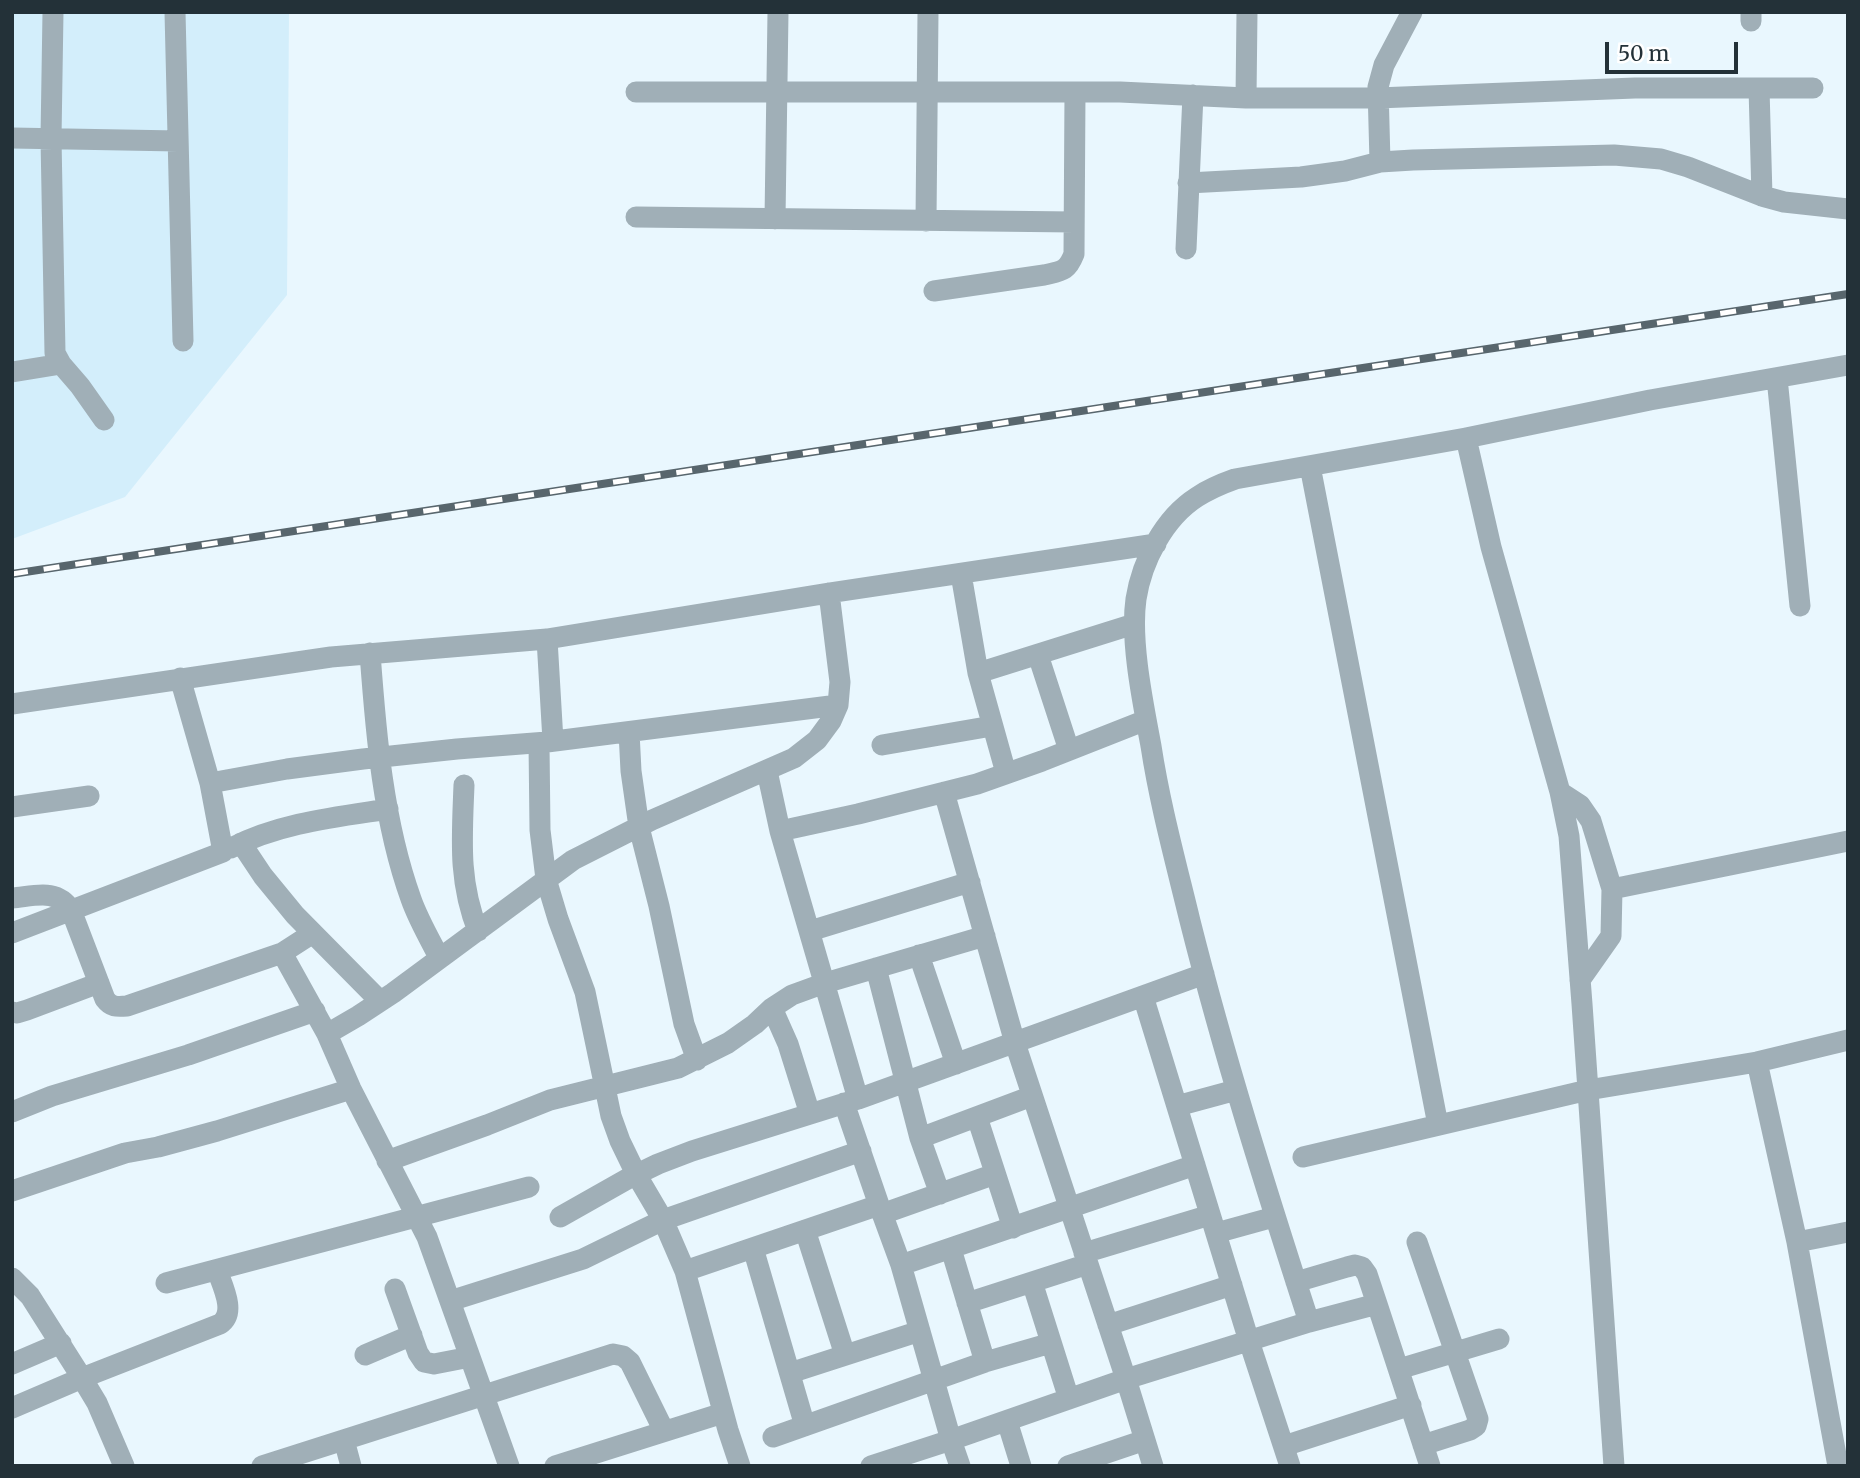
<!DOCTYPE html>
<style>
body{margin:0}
#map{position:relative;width:1860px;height:1478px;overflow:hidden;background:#e9f7fe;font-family:Merriweather,serif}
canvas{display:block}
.frame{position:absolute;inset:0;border:14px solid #233138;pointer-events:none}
.scale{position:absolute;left:1605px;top:42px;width:133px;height:32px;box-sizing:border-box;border:4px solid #233138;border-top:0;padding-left:9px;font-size:21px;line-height:24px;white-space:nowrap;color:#233138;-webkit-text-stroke:5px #fff;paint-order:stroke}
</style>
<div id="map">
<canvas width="1860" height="1478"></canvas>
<div class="frame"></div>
<div class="scale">50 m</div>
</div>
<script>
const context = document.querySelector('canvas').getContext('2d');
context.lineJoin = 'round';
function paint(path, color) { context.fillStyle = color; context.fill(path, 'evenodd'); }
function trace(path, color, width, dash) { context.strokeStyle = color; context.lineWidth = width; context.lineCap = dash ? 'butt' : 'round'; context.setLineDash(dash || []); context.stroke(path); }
const built = new Path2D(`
 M12,12H289L287,295L125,497L12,539Z`);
const minor = new Path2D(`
 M53,12L51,138L55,353L61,364L80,386L104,420
 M175,12L183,341
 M1751,12V21
 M1759,88L1762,196
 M636,92H1120L1246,98H1377L1635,88H1813
 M1246,98L1247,12
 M12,138L178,141
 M1380,162L1378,87L1384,65L1412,12
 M1188,183L1301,177L1345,171L1380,162L1413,160L1614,155L1661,159L1688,167L1762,196L1784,202L1848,209
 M636,217L1074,222
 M775,219L778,12
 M926,221L928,12
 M1186,249L1193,95
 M934,291L1044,275C1061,271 1067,272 1074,254L1075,92
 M12,372L61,364
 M1777,378L1800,606
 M1466,438L1491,547L1560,792L1569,836L1582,1004L1614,1466
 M1310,466L1438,1125
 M961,574L978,673L1006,773
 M547,639L553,741
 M370,653C376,735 383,821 411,899C418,919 429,938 439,957
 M1038,655L1069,750
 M978,673L1134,624
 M12,704L331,657L547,639L829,593L1156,544
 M629,732L631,771L639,827L659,906L684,1024L697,1060
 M539,743L540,830L546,879L558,919L585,992L611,1116L620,1141L636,1174L663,1220L685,1271L728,1430L740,1466
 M882,745L992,726
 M767,771L780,831L858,1099
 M210,783L287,769L363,759L457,749L547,742L838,705
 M464,785C462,838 458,881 478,931
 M944,792L1015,1043L1126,1379L1153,1466
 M1560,792L1580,805L1591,821L1612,889L1611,936L1580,980
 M12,807L89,796
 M780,831L858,814L977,784L1042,761L1146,720
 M241,843L263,876L295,915L380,1001
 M231,848C279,823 336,817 388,809
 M1612,889L1848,841
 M12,898C35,896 57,888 71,910L105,999C111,1007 116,1007 127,1006L282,953L313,933
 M810,931L970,882
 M12,933L223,852L210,783L180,678
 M282,953L327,1034L351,1089L427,1237L509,1466
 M919,955L956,1064
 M876,968L920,1138L940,1194
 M1143,996L1249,1341L1290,1466
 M772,1008L788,1044L810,1114
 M12,1012L17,1013L27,1010L99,983
 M327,1034L358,1016L393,993L573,860L652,820L794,758L817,740L831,721L838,705L840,682L829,593
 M1757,1062L1797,1242L1838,1466
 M844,1103L879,1205L901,1265L951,1440L1126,1379L1309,1322
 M1177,1106L1236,1090
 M12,1112L52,1096L188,1055L315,1011
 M977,1117L1013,1228
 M920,1138L1032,1096
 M1303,1157L1588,1090L1757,1062L1848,1040
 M387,1161L487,1125L550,1100L678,1068L728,1043L755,1024L772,1008L792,995L825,983L985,936
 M12,1191L125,1153L158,1147L217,1131L351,1089
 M882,1214L995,1174
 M560,1217L629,1178L658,1164L692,1151L858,1099L1204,974
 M805,1230L845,1355
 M1216,1233L1274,1217
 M1417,1242L1478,1419L1476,1426L1470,1430L1423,1445
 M1797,1242L1848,1232
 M753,1248L805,1426
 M951,1249L985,1362
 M1084,1253L1210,1215
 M901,1265L1195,1165
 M685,1271L879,1205
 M12,1278L30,1296L82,1378L97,1403L124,1466
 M1032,1282L1069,1399
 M1296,1282L1347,1267L1355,1265L1362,1267L1367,1274L1377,1304
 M166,1283L529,1187
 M395,1289L418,1353L424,1362L434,1364L470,1357
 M450,1301L583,1259L663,1220L861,1151
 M967,1303L1088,1264
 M1108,1325L1232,1285
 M365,1355L412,1335
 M12,1364L61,1343
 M1399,1369L1499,1339
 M790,1373L920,1331
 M12,1408L82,1378L220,1324C237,1313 222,1285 217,1270
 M1007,1421L1021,1466
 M773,1437L985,1362L1051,1343
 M344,1440L351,1466
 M1284,1446L1411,1405
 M262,1466L613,1354L623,1356L630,1362L664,1431
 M555,1466L723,1413
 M871,1466L951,1440L960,1466
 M1068,1466L1145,1440
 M1430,1466L1377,1304L1309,1322C1266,1189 1224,1056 1190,921C1176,863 1160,805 1151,746C1143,703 1130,641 1136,599C1142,561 1164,518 1197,497C1209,489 1221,484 1235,479L1466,438L1650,400L1848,365`);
const rail = new Path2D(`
 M12,574L1848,294`);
paint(built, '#d3eefb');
trace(minor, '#a0afb7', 21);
trace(rail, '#58666d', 8);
trace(rail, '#fff', 5, [16]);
</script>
